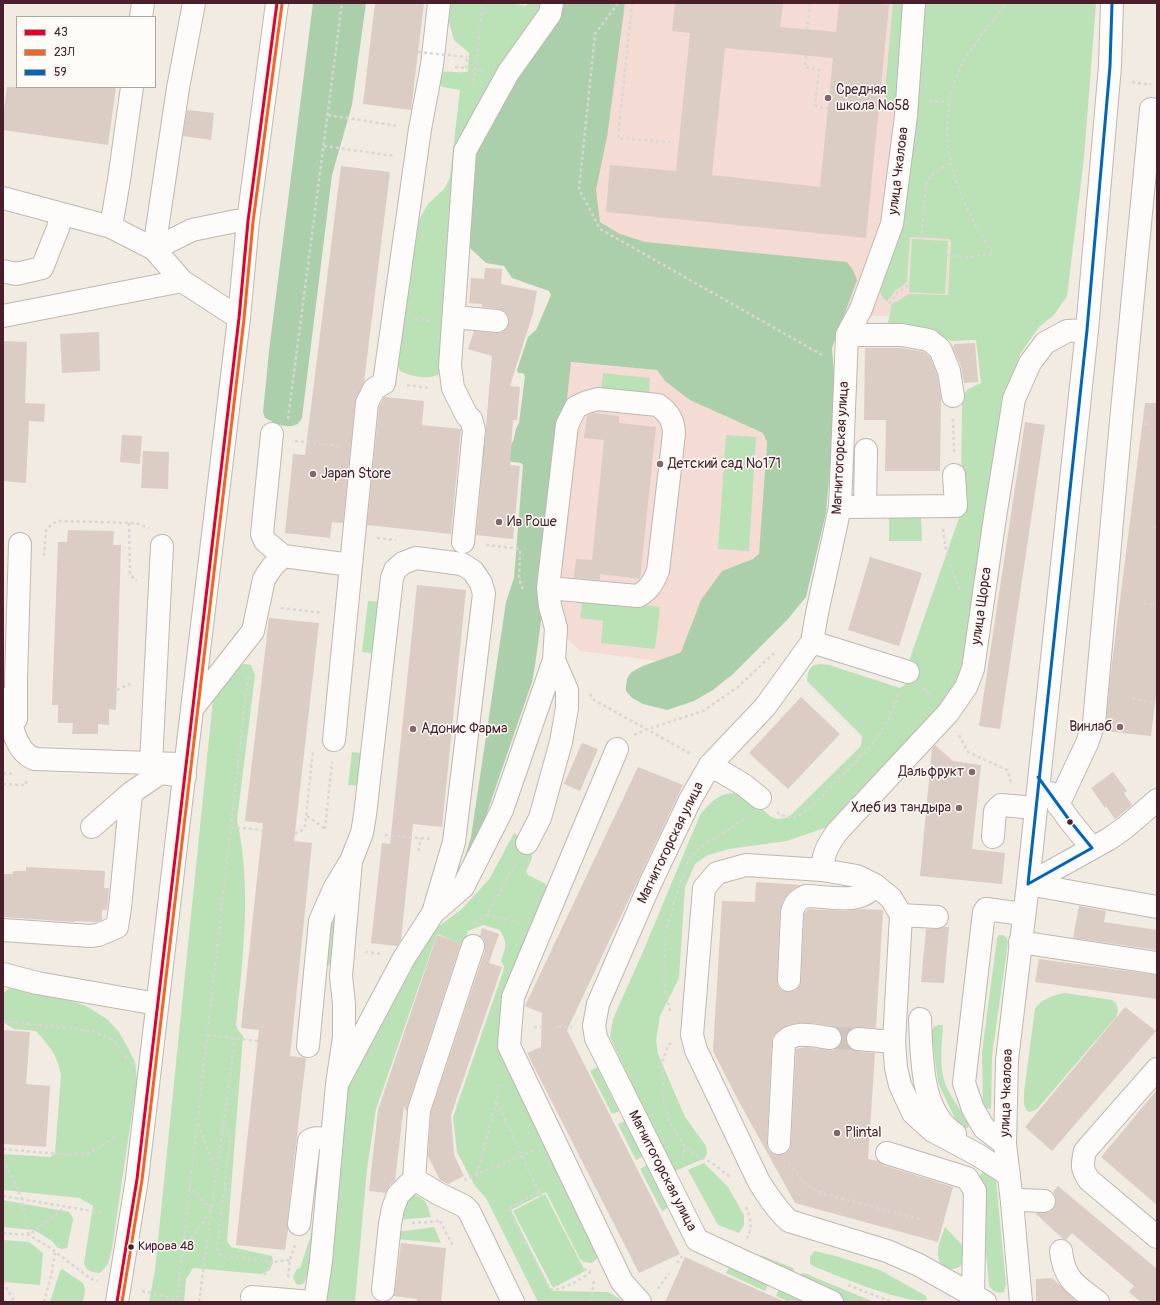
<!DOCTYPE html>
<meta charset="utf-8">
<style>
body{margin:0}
#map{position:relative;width:1160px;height:1305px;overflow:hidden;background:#f1ebe1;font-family:Pangolin,sans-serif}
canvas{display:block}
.frame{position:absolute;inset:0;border:4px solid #4a1f2b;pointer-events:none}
.legend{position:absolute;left:16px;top:16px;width:140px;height:72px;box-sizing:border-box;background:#fdfcf7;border:1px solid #b5a4a5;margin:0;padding:5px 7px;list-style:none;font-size:12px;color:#4a1f2b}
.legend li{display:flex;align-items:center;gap:8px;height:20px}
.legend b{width:20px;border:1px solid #b5a4a5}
</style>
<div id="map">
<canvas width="1160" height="1305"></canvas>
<div class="frame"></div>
<ul class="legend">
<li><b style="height:5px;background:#e4002b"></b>43</li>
<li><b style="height:5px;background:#f26522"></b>23Л</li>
<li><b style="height:5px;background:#0065bd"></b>59</li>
</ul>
</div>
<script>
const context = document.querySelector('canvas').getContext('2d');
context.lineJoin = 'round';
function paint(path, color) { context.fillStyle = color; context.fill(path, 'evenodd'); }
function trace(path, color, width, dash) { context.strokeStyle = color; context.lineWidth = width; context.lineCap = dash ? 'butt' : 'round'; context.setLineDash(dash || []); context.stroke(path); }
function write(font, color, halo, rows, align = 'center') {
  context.font = font + ' Pangolin,sans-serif'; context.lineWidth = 3; context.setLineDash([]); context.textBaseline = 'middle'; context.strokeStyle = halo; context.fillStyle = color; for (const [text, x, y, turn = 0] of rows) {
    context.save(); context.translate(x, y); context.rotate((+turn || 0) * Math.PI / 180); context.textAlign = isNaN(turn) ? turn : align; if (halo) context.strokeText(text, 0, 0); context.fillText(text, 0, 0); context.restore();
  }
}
const built = new Path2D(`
 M596,3H1077L1052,314L769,317L604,225L576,192Z
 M564,362L770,379L760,549L735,639L688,665L580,651L556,628L541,616Z`);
const green = new Path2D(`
 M450,3H509L525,6L529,3H545L461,151L444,370C432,382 414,377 400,371L398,366L419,220L428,204L445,188L450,177L460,90L443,87L440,85L441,73C449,69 458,75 468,71L469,53L454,40L449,22Z
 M893,3H905L897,105L894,107L886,106L884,104Z
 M924,3H1096L1084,158L1067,296L1054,315L1039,327L1020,354L1007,396L961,675L948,703L833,825L787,841L729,849L708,855L695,864L685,887L679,978L660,1016L656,1040L658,1054L685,1117L706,1146L707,1153L706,1156L703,1159L675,1171H672L610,1037L613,1019L642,954L700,815C717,793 733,785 757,804C762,808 768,816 774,818C779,820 785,818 789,817L861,746L862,736L807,681C808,664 814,663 829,665L900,688C914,680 911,672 910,658L959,518L961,501L962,396L968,389L981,383L976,340L952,341L909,327H887L892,304L909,294L948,295L951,242L949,239L910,237L907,281L905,284L895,291L887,301L883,298L880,292L901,228L911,166Z
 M912,239L948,241L945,294L909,292Z
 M603,373L650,378L649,395L601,391Z
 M726,435L756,437L749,551L718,549Z
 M921,516L922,541H889V517Z
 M583,599L660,607L655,649L601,643L603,621L580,618Z
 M368,601L385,602L379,654L362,652Z
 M244,664L251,665L255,675L237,820C252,888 243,957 236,1025L238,1030L243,1036L227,1241L231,1247L272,1256L273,1261L270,1270L261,1274L193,1268L186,1279L184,1302H149L155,1270L213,699L239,667Z
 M352,752L368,754L365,786L348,785Z
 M514,833C521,838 533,846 532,856C532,861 528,866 526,871L528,875L546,884L547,889L502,1046L598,1253L597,1258L592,1263L584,1262L580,1259L546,1192L511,1210L550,1289L555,1291L608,1292L625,1302H538L486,1198L475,1186L457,1152L453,1117L503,972L504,966L501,961C506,945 508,945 500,930L483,925L468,931L463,944L437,934L376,1109L367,1169L355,1302H323L348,1088L432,931L462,909L490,878Z
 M327,920L341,921L337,966L324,965Z
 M999,935H1003L1007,938L1008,943L992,1055L991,1108L988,1109L984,1108L983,1106L982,1052L997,939Z
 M10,988L64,998L86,1006L107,1019L119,1032L128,1048L135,1062L137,1080L112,1248L108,1264L100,1273C91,1272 87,1272 84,1263L93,1206L80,1198L3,1190V1154L50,1157L55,1154L61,1075C57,1054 50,1047 36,1031L14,1029L3,1022V993Z
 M1065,993L1112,1000L1116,1003L1118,1011L1116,1017L1038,1108C1035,1110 1032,1113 1027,1111L1024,1105V1092L1035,1009C1041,999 1054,995 1065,993Z
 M938,1025H943C942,1045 938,1071 948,1090C953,1100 961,1111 968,1121L969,1126L967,1128H963L957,1123L942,1091L938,1082L931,1032L934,1027Z
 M597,1067L619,1111L612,1114L590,1071Z
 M625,1121L643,1156L636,1160L618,1124Z
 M322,1143L313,1263L304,1283L300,1285L296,1284L293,1277L297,1269L300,1268L310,1238L316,1201L320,1145Z
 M704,1163L728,1187L744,1215V1225L739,1233L718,1225L688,1170Z
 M647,1165L668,1208L662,1211L640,1169Z
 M986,1171L995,1177L996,1180L1006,1284L1004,1292C997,1294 992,1291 989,1285L979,1180V1176L983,1172Z
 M411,1194C426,1198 427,1203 431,1217L399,1220L401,1197Z
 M545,1194L585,1271L553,1288L513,1211Z
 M3,1200L69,1212L72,1216L73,1220L67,1248L63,1249L58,1248L52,1241L34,1230L3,1227Z
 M434,1227L441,1243L397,1239V1232Z
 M945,1227L964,1247V1263C959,1267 954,1271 947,1268C930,1260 941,1239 945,1227Z
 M3,1240L29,1242L43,1253L40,1285L3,1282Z
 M815,1251L839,1257L880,1270L926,1296L927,1300C907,1305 835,1275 813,1266L810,1264V1256Z
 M760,1255L793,1268L795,1273L792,1277L758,1260Z
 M729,1267L768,1285L765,1291L726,1273Z
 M62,1269L83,1283L85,1289L83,1302H50L60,1271Z
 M804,1273L874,1302H841L798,1277L800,1274Z
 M779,1289L807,1302H789L776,1296Z`);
const forest = new Path2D(`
 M313,3H366L352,105L332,175L302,418C295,433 276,424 265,418L263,412L269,351Z
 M560,3H625L607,137L596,190L600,222L620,234L645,242L847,262L853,270L857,280L832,348L836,398L826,513L806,597L787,620L733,674L713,690L694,701L667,710L643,704L632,698L626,691C626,685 626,677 631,673C642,664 668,658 681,652L701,600L722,571L753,559L759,554L767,442L763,433L690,400L665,381L657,370L571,362C562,444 555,526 543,607C539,632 537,658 532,682L482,827L462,866L471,837L506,602L514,578L523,465L521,463L483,458L481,457L483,446L486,445H511C516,438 514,429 519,423L525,376L523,373H518L517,370L528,337L536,330L551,295L549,291L512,278L504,266L486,263L470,248L474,158L516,76Z`);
const building = new Path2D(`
 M375,3H424L411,110L363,104Z
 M675,3H783L780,27L836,32L839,3H867L889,5L866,238L606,212L610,165L676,171L690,33L672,31ZM725,48L833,58L820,187L712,175Z
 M7,87H116L108,145L3,130V117Z
 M187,110L214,113L211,140L183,136Z
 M341,166L390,172L364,382L355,402L343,523L332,522L330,538L285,533L293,454L305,455Z
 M485,268L502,269L501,284L537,291L533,313L510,386L520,387L517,420H513L510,465L520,466L513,539L476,535L486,431V426L492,356L468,349L474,331L496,333L502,332L507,328L509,322L508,315L504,311L498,309L482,307V304L469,303L471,278L484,279Z
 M99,332L100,371L62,373L60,334Z
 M3,341L27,342L25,403L45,404L44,422L29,421L26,483L3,481Z
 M975,343L978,382L964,383L961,366L952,346H954V344Z
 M865,348H901L924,352L930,357L937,374L941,398L940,471H885L886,420H864Z
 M384,397L424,401L422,425L461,429L451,534L367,525L379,407Z
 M1145,403H1157V685L1151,736L1104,731L1106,724L1110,679Z
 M593,413L619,416V423L656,427L640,579L600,574V580L574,578L576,559L592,560L604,440L584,438L587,416Z
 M1025,422L1045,425L1000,729L979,726Z
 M122,435L142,436L140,464L120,462Z
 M143,451L169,452L168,489L141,488Z
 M68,530L114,531L113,545H121L116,710L109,709V725L98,724V734H72L73,723H58V705H52L58,542H67Z
 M870,557L922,573L899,646L848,630Z
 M417,585L466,590L442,827L413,824L401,940L397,946L371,943L382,843L390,844Z
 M269,618L319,623L294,841L312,843L290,1056L306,1058L287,1222L288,1229L285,1250L236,1245L259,1030L241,1028L263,823L245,821Z
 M801,697L840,734L788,789L749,753Z
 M582,743L598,749L580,791L564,784Z
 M935,745L953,761L981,765L972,849L1005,853L1002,884L920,876L932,748Z
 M638,767L683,785L567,1030L680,1254L639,1273L527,1053L541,1047L542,1013L525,1006Z
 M1113,772L1127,791L1124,793L1132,805L1115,819L1106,806L1105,808L1091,788Z
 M26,867L105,871L104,888H109L107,910H102V920L96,922L75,921V922L3,917V874H13V871H26Z
 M756,882L801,885L793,889L787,895L783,901L780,911L777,980L778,986L782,990L788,992L795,991L799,987L801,981L804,914L807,910L809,909L844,911L861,909L883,910L876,1028L859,1027L853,1028L848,1032L846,1038L847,1045L851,1049L857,1051L875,1053L868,1159L878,1161L883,1165L953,1187L938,1242L795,1203L737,1098L713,1051L722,901L755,902ZM797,1023H813L832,1026L837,1028L841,1033L842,1040L839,1046L834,1050H828L805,1047L796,1049L791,1144L790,1149L785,1154L778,1155L772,1153L768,1149L767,1142L772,1041L773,1036L781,1029L789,1025Z
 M1079,906L1106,911L1104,922L1157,930V950L1073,938Z
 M944,927H949L944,983L921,982L926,929H937Z
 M482,928L499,934L489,963L502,967L451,1115L454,1155L464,1176L448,1184L440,1180L428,1156L431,1112L485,950V943L483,938L480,936Z
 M437,935L461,943L406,1111L404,1105L395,1180L389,1186L386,1193L369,1191L378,1110Z
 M1039,959L1157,975V999L1035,982Z
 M1125,1007L1156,1031L1052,1151L1025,1127Z
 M3,1030L30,1032L26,1084L50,1086L46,1147L3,1144Z
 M1157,1090V1205L1101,1157Z
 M1058,1186L1157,1269V1302H1141L1129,1292L1134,1286L1072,1233L1066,1240L1063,1239L1035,1213L1049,1212L1054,1208L1056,1201L1055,1196L1053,1192Z
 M401,1243L446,1248L441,1302H416L417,1299L394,1296L395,1291Z
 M685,1257L720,1273L785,1302H665Z
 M1052,1278L1060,1285L1077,1302H1036V1279Z`);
const minorTunnel = new Path2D(`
 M830,1038L858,1039`);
const path = new Path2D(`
 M618,3L595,34L579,189L600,229L824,356
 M632,3L618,138L670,142
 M807,30L810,3
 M806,56L805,67L819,70L815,105L819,107L828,108
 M455,67L484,70
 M466,68L467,57
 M1132,82L1151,85
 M473,87L483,3
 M929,101L949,102
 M328,115L398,126
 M324,146L394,156
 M921,239L926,186L930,176L950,163
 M947,255L966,257L993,254C954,192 930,135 962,63C964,57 970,52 974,46C984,31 995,17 1007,3
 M889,304L898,292L910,284
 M415,319L432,321
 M407,385L429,388
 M288,419L342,3
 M953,419L954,453
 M1144,424L1151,425
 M295,441L339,446
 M129,523L130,575L137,581
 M1154,527H1157
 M943,529C945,551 951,571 961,591
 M377,538L396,540
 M486,545L520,549L519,579L524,592
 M44,556L46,530L52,524L59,521L136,523L149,528
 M1144,603L1157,605
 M281,608L323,613
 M923,688L932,697
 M117,690L132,683
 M590,694L594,700L691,754
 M1132,699L1157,702
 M634,735L645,730L703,711L738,687L774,653
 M959,735L968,752L1007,770L1011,782L1012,783
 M3,773L14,774
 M3,784L26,785V779
 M777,812L781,815L794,818L809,809L873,744L888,721L899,693
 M307,816L325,829
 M231,827L262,830
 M325,829L332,762
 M295,833H299L305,826L313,750
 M385,835L431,839
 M419,851L420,838
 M487,915L520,923
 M476,924V922L487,915L516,863
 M365,952L382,954
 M670,1011L664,982L666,932L678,889L690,857L704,845L748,817
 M3,1021L92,1031L114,1041L127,1059
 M534,1027H541
 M558,1027H572
 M207,1035L258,1041
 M671,1043L668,1045L662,1063L664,1102L669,1121L685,1147L698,1156L712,1163L728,1175L730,1178
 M497,1102L541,1196
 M198,1124L217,1171
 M224,1124L229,1132L230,1143L217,1248L219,1254L224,1256L272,1262
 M3,1149L71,1155L87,1154L115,1138
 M683,1158L685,1147
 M3,1159L22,1199L29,1235L65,1207
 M789,1163L805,1185L825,1194L922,1220
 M477,1174L501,1084
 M464,1180L535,1150
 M539,1192L508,1209L550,1289C557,1293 585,1278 590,1272
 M3,1196L103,1213
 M746,1207C750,1217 753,1228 747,1238
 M440,1221L453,1246
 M412,1223L440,1221
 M3,1233L29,1235L49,1247L91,1279L98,1281
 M184,1248L212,1210L190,1187
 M677,1263L682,1256
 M584,1269L591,1272
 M264,1275L272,1262L290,1260
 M288,1277L290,1260L295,1245
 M3,1282L15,1302
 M848,1285L892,1302
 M658,1289L669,1273
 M142,1291L177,1299L248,676
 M3,1301L14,1302
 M44,1302L51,1276L55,1253
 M199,1302L235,1038
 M591,1302L594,1279`);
const minor = new Path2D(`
 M194,3L178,88L154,249L182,281L239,318
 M141,17L143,3
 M3,198L111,227L154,249L192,230L236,221H248
 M111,227L119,180L132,87
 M3,271L16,274L42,268L58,228L61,214
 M3,316L182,281
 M454,317L497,321
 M847,335H902L929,340L940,349L949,371L953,396
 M272,434L262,534L265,541L283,556
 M840,507L956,506L954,475
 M865,507L866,450
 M463,542L474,430L471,419L467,416L453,388L450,366L465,151L508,73L550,14L552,3
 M812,642L908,672
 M3,699L6,702C11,721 14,752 35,759L179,764
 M192,709L253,631L264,579L272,567L283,556L351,565L367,403L374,389L384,383L420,129L432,65L439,3
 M16,719V679L20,544
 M334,740L351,565
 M617,749L513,997L509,1046L622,1282L640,1302
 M151,763L162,546
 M710,765L744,785L760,798
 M1050,793L1070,821L1092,848
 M1058,805L1087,743L1094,723L1121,421L1151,109
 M92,827L131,793
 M993,837L995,811L1001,805L1036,808
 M527,843L540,818L561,742L567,708V690L554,660
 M822,870C823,853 828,845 837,832L948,713L966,687L973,669L995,517L1014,399L1030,363L1045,343L1067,331L1087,330
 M1028,884L1109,839L1126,827L1157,800
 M1028,884L1157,907
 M433,913L463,887L502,810L554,660L556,628L550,606L548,588L567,425L576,407L587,402L598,399L658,405C669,413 674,421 674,434L658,571C653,583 649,590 638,596L548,588
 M901,915L937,917
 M3,930L90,936L98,935L117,927L120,908L131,793L160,773L185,776
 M1020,942L1157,963
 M3,974L37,983L157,1004
 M789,980L792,912C795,903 797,900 806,896C828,896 861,906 875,885
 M920,1019C922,1056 920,1112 955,1134
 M858,1039L894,1042
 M308,1046L320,921L334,889L349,864
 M1157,1069L1085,1151C1082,1165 1081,1168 1089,1180L1157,1237
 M779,1143L784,1042C795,1030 815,1036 830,1038
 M1005,1144L984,1128L973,1109L964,1083L984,912L986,909L1023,914
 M887,1153L967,1178L975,1191L973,1295
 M414,1179L439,1194L464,1206L469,1211L513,1302
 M1012,1202L1021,1200L1044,1201
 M299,1224L309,1141C315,1136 324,1139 332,1139
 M1061,1251C1064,1280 1077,1286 1098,1302
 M383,1290L390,1224L393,1208L398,1195L414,1179L419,1110L473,946
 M252,1297L312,1302
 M117,1302L137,1179L192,709L239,318L248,221L277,3
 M315,1302L321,1261L337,1084L344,1037V1004L341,976L351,861L362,833L365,815L392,578L395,570L403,563L416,558L462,564L473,571L481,583L484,594L454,842L433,913L404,958L337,1084
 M832,1302L697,1240L596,1038L594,1026L598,1004L650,884L690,800L710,765L765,707L812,642L817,613L840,507L847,335L861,309L892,224L906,116L914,3
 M985,1302L919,1265L887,1251L789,1221C777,1210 768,1196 759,1182L696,1050L692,1035L704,888L717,873L746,865L822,870L857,876L875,885L891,898L901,915L894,1042L896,1068L900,1085L913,1113L933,1131L978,1155L1009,1175`);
const major = new Path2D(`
 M1021,1302L1012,1202L1005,1144L1007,1060L1028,884L1087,330L1110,66L1112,3`);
const pathBridge = new Path2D(`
 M418,52L467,57`);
const bus1 = new Path2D(`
 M117,1302L137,1179L239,318L248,221L277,3`);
const bus2 = new Path2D(`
 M122,1302L142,1180L244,319L253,222L282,4`);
const bus3 = new Path2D(`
 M1028,884L1087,330L1110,66L1112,3
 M1028,884L1092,848L1070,821L1038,777`);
const markers = [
 [828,98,4,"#84666b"],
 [660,464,4,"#84666b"],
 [313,474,4,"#84666b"],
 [499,522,4,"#84666b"],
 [1120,727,4,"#84666b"],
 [413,729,4,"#84666b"],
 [972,772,4,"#84666b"],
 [959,808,4,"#84666b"],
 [1070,822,3.5,"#4a1f2b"],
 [837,1133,4,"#84666b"],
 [131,1247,3.5,"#4a1f2b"]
];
const busNames = [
 ["Кирова 48",138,1247]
];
const poiNames = [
 ["Средняя",836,90],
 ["школа №58",836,106],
 ["Детский сад №171",668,464],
 ["Japan Store",321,474],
 ["Ив Роше",507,522],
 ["Винлаб",1112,727,"right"],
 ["Адонис Фарма",421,729],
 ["Дальфрукт",964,772,"right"],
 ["Хлеб из тандыра",951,808,"right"],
 ["Plintal",845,1133]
];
const streetNames = [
 ["улица Чкалова",899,171,-83],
 ["Магнитогорская улица",841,448,-87],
 ["улица Щорса",982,606,-82],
 ["Магнитогорская улица",671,843,-64],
 ["улица Чкалова",1007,1093,-88],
 ["Магнитогорская улица",662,1171,63]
];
paint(built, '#f4dcd4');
paint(green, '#bbe1b7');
paint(forest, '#accfab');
paint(building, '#dbccc4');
trace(minorTunnel, '#d0c2bd', 22, [22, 11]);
trace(minor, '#c0b7b2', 24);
trace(major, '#c0b7b2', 24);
trace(path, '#d9d6d3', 2.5, [3, 3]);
trace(minor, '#fdfcfa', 22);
trace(major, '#fdfcfa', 22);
trace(pathBridge, '#d9d6d3', 2.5, [3, 3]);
trace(bus1, '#e4002b', 3);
trace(bus2, '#f26522', 3);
trace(bus3, '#0065bd', 3);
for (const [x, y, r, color] of markers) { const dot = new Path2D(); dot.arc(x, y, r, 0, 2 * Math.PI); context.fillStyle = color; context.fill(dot); trace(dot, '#fdfcf7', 1.5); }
write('13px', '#4a1f2b', '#fdfcf7', busNames, 'left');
write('14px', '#4a1f2b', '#fdfcf7', poiNames, 'left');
write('14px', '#4a1f2b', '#fdfcf7', streetNames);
</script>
